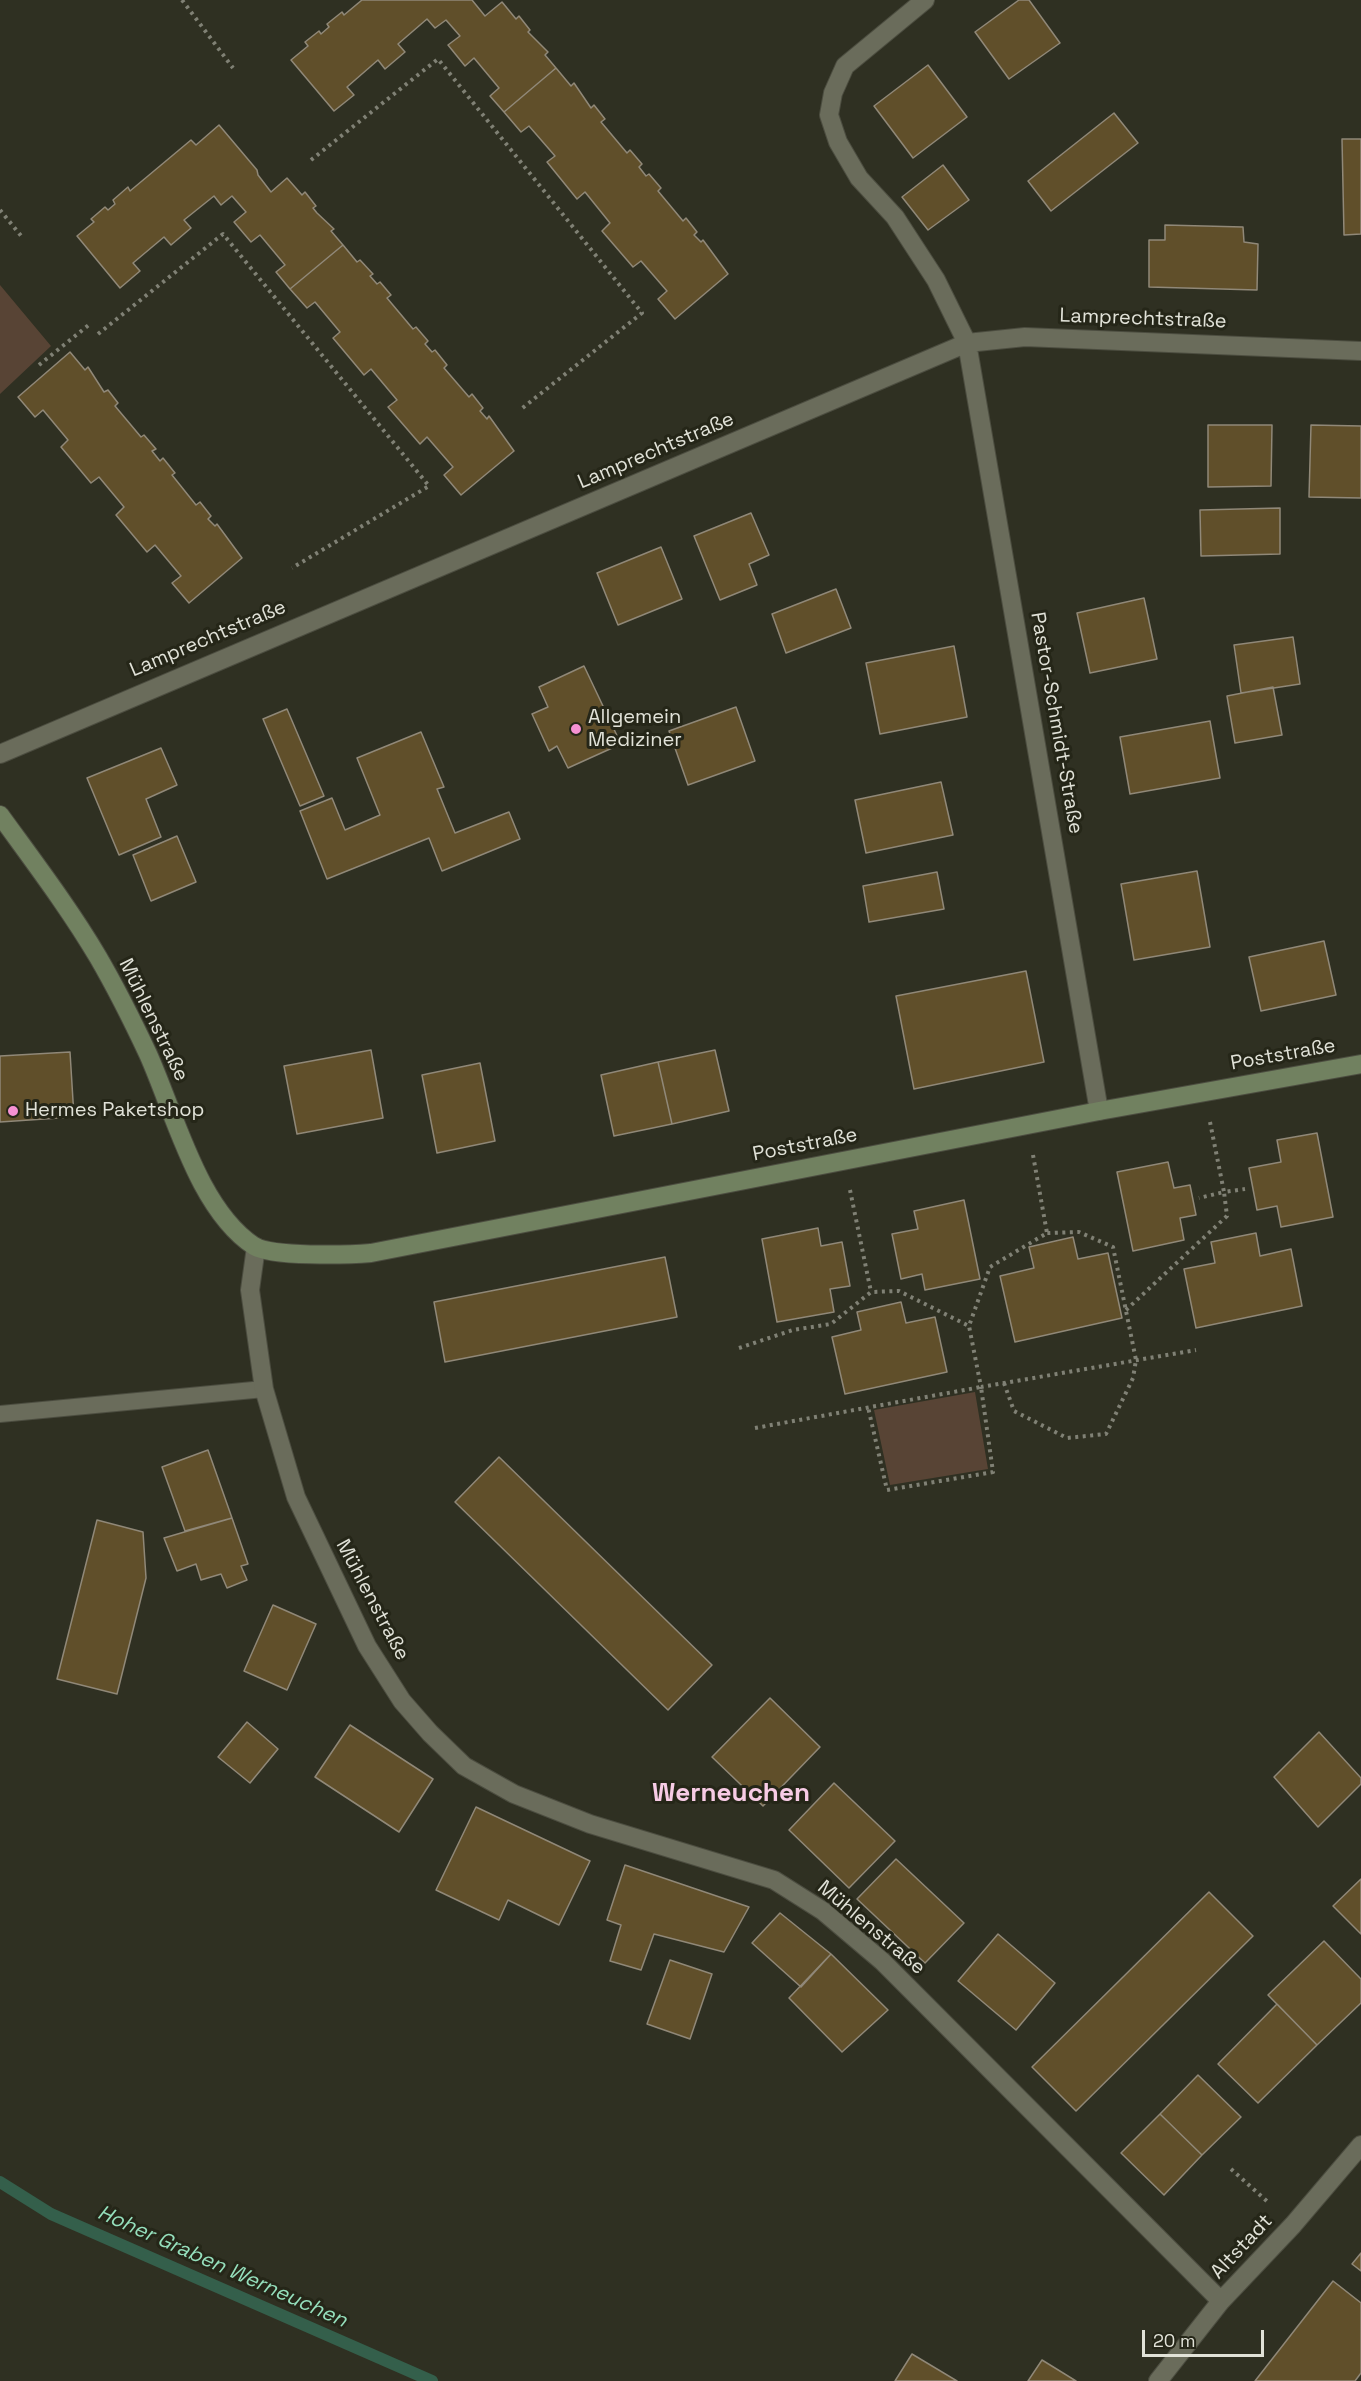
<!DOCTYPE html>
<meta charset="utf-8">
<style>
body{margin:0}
#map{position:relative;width:1361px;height:2381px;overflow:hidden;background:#2f3022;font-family:"Space Grotesk",sans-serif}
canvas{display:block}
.scale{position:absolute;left:1142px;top:2330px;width:122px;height:27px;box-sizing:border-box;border:3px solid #e1e2d8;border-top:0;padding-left:8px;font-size:18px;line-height:21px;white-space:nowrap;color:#e1e2d8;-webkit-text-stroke:4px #252618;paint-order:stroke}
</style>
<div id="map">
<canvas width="1361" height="2381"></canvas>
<div class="scale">20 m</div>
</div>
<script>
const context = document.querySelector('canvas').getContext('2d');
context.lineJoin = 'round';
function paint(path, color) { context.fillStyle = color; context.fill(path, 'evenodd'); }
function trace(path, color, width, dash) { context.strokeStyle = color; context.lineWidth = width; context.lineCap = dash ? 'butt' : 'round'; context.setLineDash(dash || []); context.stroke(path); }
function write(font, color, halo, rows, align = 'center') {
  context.font = font + ' "Space Grotesk",sans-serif'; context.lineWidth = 6; context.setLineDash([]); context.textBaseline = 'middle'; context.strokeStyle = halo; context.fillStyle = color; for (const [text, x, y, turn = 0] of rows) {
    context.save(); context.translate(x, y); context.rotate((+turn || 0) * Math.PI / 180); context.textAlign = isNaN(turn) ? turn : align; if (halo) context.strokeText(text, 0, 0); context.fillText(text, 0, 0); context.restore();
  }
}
const green = new Path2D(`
 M0,285L51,346L0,394Z
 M975,1392L988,1469L890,1485L874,1410Z`);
const stream = new Path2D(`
 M0,2182L51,2214L432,2381`);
const building = new Path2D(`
 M362,0H472L485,16L502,2L516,19L519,16L530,30L528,32L548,52L545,55L556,68L504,112L490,96L499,88L474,58L465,66L448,45L460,36L446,20L435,28L427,19L398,44L405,52L385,69L378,60L347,87L354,95L334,111L291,60L308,46L305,42L319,31L321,34L329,27L327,24L342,12L344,15Z
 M1019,0H1029L1060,43L1009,79L975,32Z
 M928,65L967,117L913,158L874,106Z
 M556,68L571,86L574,83L591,108L594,105L605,119L601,122L627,153L630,150L642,164L639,167L646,176L649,174L661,188L658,191L683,221L686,218L697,232L694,235L701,242L703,240L728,274L675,319L658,299L667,291L641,261L633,267L602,231L610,223L585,192L577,199L547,162L555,156L529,126L521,132L504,112Z
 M1114,113L1138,143L1051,211L1028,181Z
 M219,125L257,170L258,175L271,192L287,178L302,195L305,192L316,206L313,208L317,213L334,229L331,231L343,245L290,289L276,272L285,265L260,235L251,242L234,222L246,212L232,196L221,205L214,196L184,220L191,228L171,245L164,237L133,263L140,271L120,288L77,236L94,222L91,219L105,207L108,210L115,204L113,200L128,187L130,191L191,140L196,145Z
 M1342,139H1361V234L1344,235Z
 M943,165L969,200L928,230L902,197Z
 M1165,225L1243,227L1244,242L1258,244L1257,290L1149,287V240H1165Z
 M343,245L357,262L360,260L373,274L370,276L377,284L380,282L391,295L387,298L413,329L416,327L428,341L425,344L432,352L435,350L447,365L444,368L469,397L472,394L483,408L480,411L487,419L489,416L514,451L461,495L444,475L453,467L427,437L420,444L388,407L397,400L371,369L364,375L333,338L340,332L315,302L307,308L290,289Z
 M70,352L85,370L88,367L104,392L108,390L118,403L115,406L141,437L144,435L156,449L152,451L160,461L163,458L175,473L172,475L196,505L200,502L211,516L208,519L215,526L217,524L242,558L189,603L172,583L181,576L155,545L147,552L116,515L124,507L99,477L91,483L61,447L68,440L43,410L35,417L18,397Z
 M1208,425H1272L1271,486L1208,487Z
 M1311,425L1361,426V498L1309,497Z
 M1280,508V554L1201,556L1200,510Z
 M751,513L769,555L749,564L757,585L720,600L694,536Z
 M661,547L682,599L618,625L597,573Z
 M836,589L851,628L786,653L772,614Z
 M1144,598L1157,659L1090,673L1077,613Z
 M1293,637L1300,684L1241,693L1234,645Z
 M954,646L967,717L880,734L866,663Z
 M584,666L621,744L568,768L557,746L549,751L532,714L548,707L539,687Z
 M1273,687L1282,735L1235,743L1227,696Z
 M736,707L755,761L688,785L669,731Z
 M287,709L324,796L300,806L263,719Z
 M1210,721L1220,778L1130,794L1120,737Z
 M421,732L444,787L437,789L455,833L509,812L520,839L442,871L429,838L327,879L300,811L332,798L345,830L380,815L357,758Z
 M161,748L177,785L146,799L161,837L119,855L87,778Z
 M941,782L953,835L866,853L855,800Z
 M177,836L196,882L151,901L133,855Z
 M1197,871L1210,947L1134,960L1121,884Z
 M937,872L944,909L869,922L863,886Z
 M1324,941L1336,995L1261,1011L1249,957Z
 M1026,971L1044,1062L914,1089L896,996Z
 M371,1050L383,1118L297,1134L284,1066Z
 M715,1050L729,1111L672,1124L658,1062Z
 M70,1052L74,1117L0,1122V1056Z
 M658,1062L672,1124L614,1136L601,1075Z
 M480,1063L495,1141L437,1153L422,1075Z
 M1317,1133L1333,1217L1281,1227L1277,1206L1257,1210L1249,1168L1281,1162L1277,1140Z
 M1168,1162L1174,1188L1190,1185L1196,1215L1180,1218L1184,1240L1133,1251L1117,1172Z
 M964,1200L980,1279L925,1290L922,1274L901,1279L892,1234L918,1229L914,1211Z
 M818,1228L821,1246L842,1242L850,1286L830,1289L834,1312L777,1322L762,1239Z
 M1256,1233L1260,1256L1291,1249L1302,1306L1196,1328L1184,1269L1215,1263L1211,1242Z
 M1073,1237L1078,1259L1108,1253L1122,1318L1015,1342L1000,1276L1034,1268L1029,1247Z
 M665,1257L677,1317L445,1362L434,1302Z
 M901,1302L906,1323L935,1317L947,1372L845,1394L832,1337L861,1330L857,1312Z
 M208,1450L232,1518L185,1531L162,1467Z
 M499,1457L712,1665L668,1710L455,1502Z
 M232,1518L248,1564L241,1566L247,1580L227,1588L221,1574L201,1580L196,1564L177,1571L164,1538Z
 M97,1520L143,1532L146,1578L117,1694L57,1679Z
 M273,1605L316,1624L287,1690L244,1671Z
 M770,1698L820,1747L763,1806L712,1757Z
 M247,1722L278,1749L250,1783L218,1757Z
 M350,1725L433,1779L399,1832L315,1777Z
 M1319,1732L1361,1778V1784L1318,1827L1274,1777Z
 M834,1783L895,1841L849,1888L789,1830Z
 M476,1807L590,1861L559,1925L508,1900L499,1920L436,1890Z
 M896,1859L964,1923L925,1963L857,1899Z
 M625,1865L749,1907L724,1952L654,1934L641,1970L610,1961L621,1925L607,1920Z
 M1361,1879V1934L1333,1906Z
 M1209,1892L1253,1936L1076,2111L1032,2067Z
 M780,1913L831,1954L801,1987L752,1943Z
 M998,1934L1055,1983L1016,2030L958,1981Z
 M1324,1941L1361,1979V2003L1317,2045L1268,1995Z
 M831,1954L888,2010L842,2052L789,1998Z
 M670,1960L712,1974L690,2039L647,2024Z
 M1277,2004L1317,2045L1258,2103L1218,2064Z
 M1198,2075L1241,2117L1202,2155L1160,2114Z
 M1160,2114L1202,2155L1164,2195L1121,2153Z
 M1361,2253V2271L1352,2264Z
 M1333,2281L1361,2303V2373L1355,2381H1255Z
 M912,2354L957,2381H895Z
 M1042,2360L1076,2381H1028Z`);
const path = new Path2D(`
 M182,0L233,68
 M311,160L438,59L642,313L520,410
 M0,210L22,237
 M98,334L223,234L429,486L292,568
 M39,365L90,324
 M1210,1122L1224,1192L1245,1189
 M1033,1155L1047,1233L990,1267L969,1326L981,1387L1196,1350
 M850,1190L871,1292
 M1126,1310L1227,1216L1224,1192L1199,1198
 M739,1348L793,1330L831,1324L871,1292L899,1291L969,1326
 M1004,1383L1014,1411L1067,1438L1106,1434L1133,1378L1136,1360L1113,1247L1079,1232L1047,1233
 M755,1428L981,1387L993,1472L887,1490L868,1407
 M1231,2169L1270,2204`);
const lane = new Path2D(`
 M0,1414L264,1389`);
const street = new Path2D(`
 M925,0L845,66L833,93L829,115L838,142L859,178L895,217L936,280L967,343L1099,1111
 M0,754L967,343L1025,337L1361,351
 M256,1247L250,1290L264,1389L296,1497L367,1646L402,1701L430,1733L464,1766L514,1794L590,1824L774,1880L823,1911L882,1961L1221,2301
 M1158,2381L1221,2301L1293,2225L1361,2145`);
const secondary = new Path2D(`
 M0,815C34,862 69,908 98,957C116,988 133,1022 148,1054C175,1114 198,1209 254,1246C272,1257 347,1255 371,1253L1099,1111L1361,1064`);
const markers = [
 [576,729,6,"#f591d2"],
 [13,1111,6,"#f591d2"]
];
const streetNames = [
 ["Lamprechtstraße",1143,319,2],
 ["Lamprechtstraße",656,451,-23],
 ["Lamprechtstraße",208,639,-23],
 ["Pastor-Schmidt-Straße",1056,723,80],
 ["Mühlenstraße",153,1020,64],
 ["Poststraße",1283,1055,-10],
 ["Poststraße",805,1145,-11],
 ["Mühlenstraße",372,1600,62],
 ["Mühlenstraße",871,1928,40],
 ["Altstadt",1242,2247,-47]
];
const poiNames = [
 ["Allgemein",588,718],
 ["Mediziner",588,741],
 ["Hermes Paketshop",25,1111]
];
const waterNames = [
 ["Hoher Graben Werneuchen",222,2267,24]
];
const districtNames = [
 ["Werneuchen",731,1794]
];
paint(green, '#584435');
trace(stream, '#345f4b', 12);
paint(building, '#604f2a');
trace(building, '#908878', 1.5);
trace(lane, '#4c4d40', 18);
trace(street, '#4c4d40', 20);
trace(secondary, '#4c4d40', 20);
trace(path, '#808175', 4, [3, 4.5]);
trace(lane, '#6a6c5b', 16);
trace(street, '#6a6c5b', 18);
trace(secondary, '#718160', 18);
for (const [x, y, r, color] of markers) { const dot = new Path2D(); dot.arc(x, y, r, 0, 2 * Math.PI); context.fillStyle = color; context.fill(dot); trace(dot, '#252618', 2); }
write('20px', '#e1e2d8', '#252618', streetNames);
write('20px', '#e1e2d8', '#252618', poiNames, 'left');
write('italic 21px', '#95dfbc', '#252618', waterNames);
write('bold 26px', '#f7cbe5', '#252618', districtNames);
</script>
